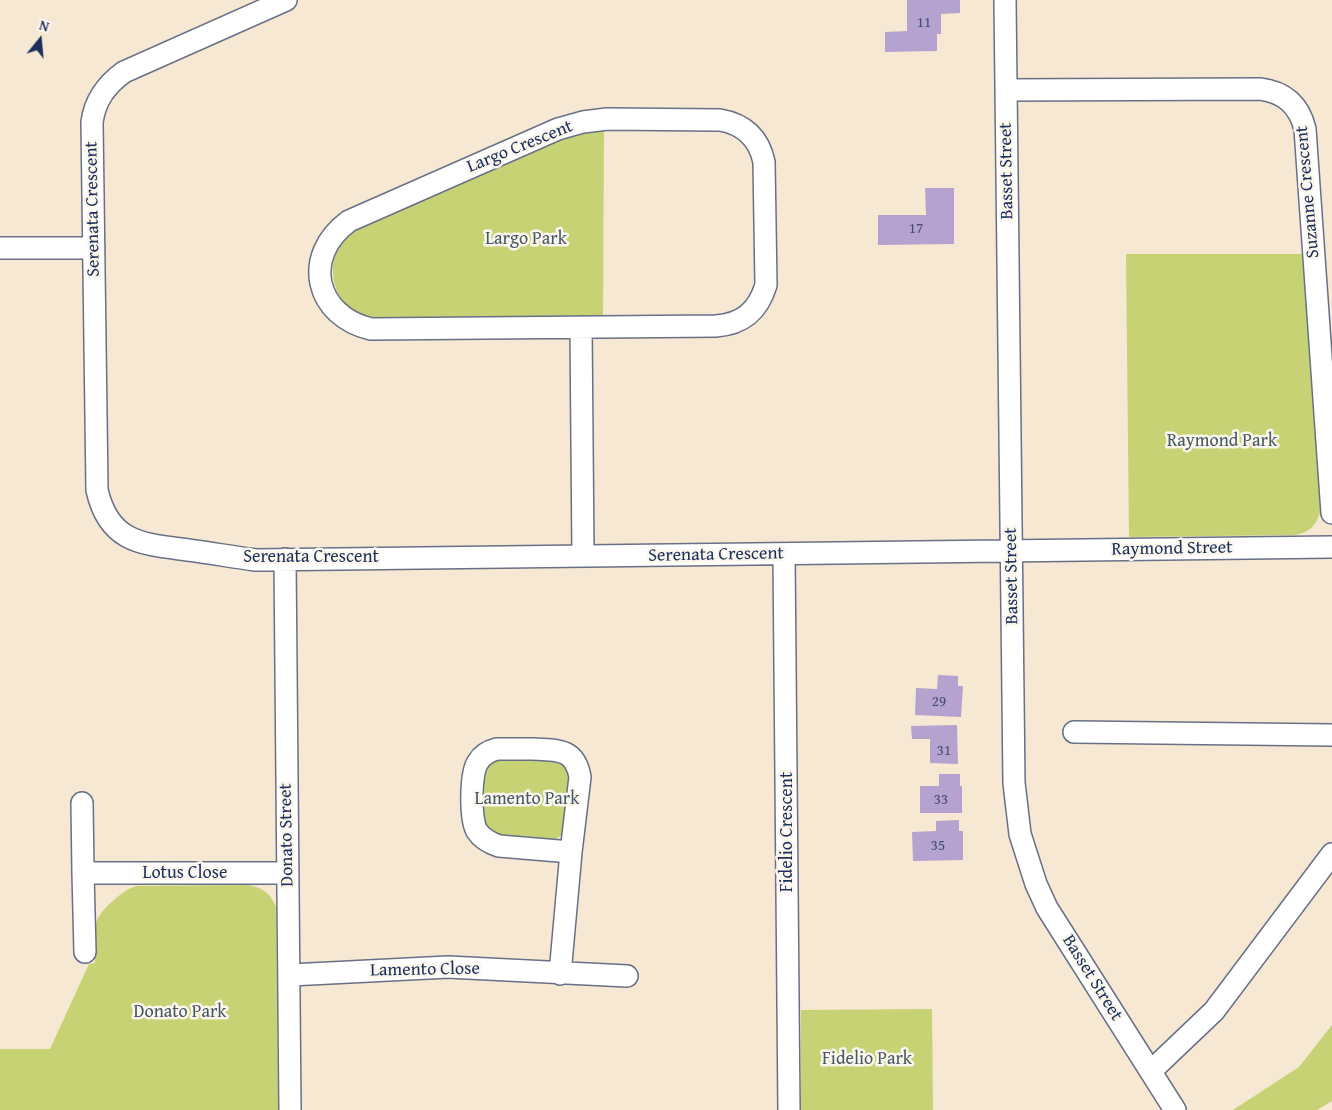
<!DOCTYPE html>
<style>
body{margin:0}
#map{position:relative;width:1332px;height:1110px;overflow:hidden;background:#f6e8d2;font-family:"Gentium Book Plus",serif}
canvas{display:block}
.north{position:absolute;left:15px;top:15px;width:50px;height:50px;-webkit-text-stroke:4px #fbf7ec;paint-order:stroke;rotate:17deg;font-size:14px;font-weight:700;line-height:20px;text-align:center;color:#1b2f5e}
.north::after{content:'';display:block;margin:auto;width:18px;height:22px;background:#1b2f5e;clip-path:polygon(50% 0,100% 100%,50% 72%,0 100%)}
</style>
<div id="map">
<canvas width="1332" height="1110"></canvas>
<div class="north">N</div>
</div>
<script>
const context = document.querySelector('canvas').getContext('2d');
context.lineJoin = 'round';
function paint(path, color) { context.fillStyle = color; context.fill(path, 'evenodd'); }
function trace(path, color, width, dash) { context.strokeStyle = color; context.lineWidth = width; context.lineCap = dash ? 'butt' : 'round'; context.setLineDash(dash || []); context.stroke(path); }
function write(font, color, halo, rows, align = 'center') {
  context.font = font + ' "Gentium Book Plus",serif'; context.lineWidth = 5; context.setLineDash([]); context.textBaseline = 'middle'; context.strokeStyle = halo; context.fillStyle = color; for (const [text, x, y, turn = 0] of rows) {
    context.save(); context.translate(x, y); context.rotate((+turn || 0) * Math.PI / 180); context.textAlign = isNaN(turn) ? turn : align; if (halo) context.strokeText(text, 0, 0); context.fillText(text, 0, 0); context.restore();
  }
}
const green = new Path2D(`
 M604,131L603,316L372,318C348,314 334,296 333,272C333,264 333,256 337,249C343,240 350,234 359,228L564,138L583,132Z
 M1126,254H1304L1321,508C1318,524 1309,534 1293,535L1129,537Z
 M554,757L571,769L563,834L553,841L493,837L480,819L484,768L495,759Z
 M249,885C263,888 271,894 276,907L278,1110H0V1049H50L89,964L95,963C95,932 88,922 114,900C121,894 128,888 137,886Z
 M932,1009L933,1110H801V1010Z
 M1332,1025V1101L1317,1110H1233L1299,1067Z`);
const building = new Path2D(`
 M907,0H960V13L941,14V34H937V51L885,52V32L907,31Z
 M925,188H954V244L878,245V215H926Z
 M938,675L958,676V686H963L961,717L915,715L916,688L937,689Z
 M957,725L958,764L930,763V739H912L911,726Z
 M939,774H960V786H962V813H920V786H939Z
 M959,820V831H963V860L913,861L912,832L936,831V821Z`);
const street = new Path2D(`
 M286,0L124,72C106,85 95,100 92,122L97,490C109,543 142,544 188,550C211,553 233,557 256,560L1332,547
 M1005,0L1014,783L1020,834L1036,884L1047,908L1175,1110
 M1006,90L1260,89C1284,92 1299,105 1305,129L1332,513
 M607,119L720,120C744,124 759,138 764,162L766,285C758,311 743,324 716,326L371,329C315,316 301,256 349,221L558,129L583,122Z
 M0,248H94
 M581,327L583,556
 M784,554L789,1110
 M285,559L290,1110
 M1074,732L1332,735
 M82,803L83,873H287
 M83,873L85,952
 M560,974L571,852L580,777C575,748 557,750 532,749C520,749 508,749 497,749C489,751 482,755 478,762C470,773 470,820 477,831C482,839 490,843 499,846L571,852
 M290,975L448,967L627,976
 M1151,1071L1214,1011L1332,854`);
const numberNames = [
 ["11",924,23],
 ["17",916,229],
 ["29",939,702],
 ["31",944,751],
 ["33",941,800],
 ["35",938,846]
];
const streetNames = [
 ["Largo Crescent",520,147,-22],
 ["Basset Street",1007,171,-91],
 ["Suzanne Crescent",1308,192,-95],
 ["Serenata Crescent",93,209,-91],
 ["Raymond Street",1172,549,-1],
 ["Serenata Crescent",716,555,-1],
 ["Serenata Crescent",311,557],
 ["Basset Street",1012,576,-91],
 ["Fidelio Crescent",787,832,-90],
 ["Donato Street",287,835,-91],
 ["Lotus Close",185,873],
 ["Lamento Close",425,970,-1],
 ["Basset Street",1092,978,58]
];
const parkNames = [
 ["Largo Park",526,239],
 ["Raymond Park",1222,441],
 ["Lamento Park",527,799],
 ["Donato Park",180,1012],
 ["Fidelio Park",867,1059]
];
paint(green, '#c6d274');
paint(building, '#b5a2cf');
trace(street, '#687087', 24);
trace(street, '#fff', 21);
write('15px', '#424c7a', null, numberNames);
write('18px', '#1b2f5e', '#fbf7ec', streetNames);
write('18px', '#465864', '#fbf7ec', parkNames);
</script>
